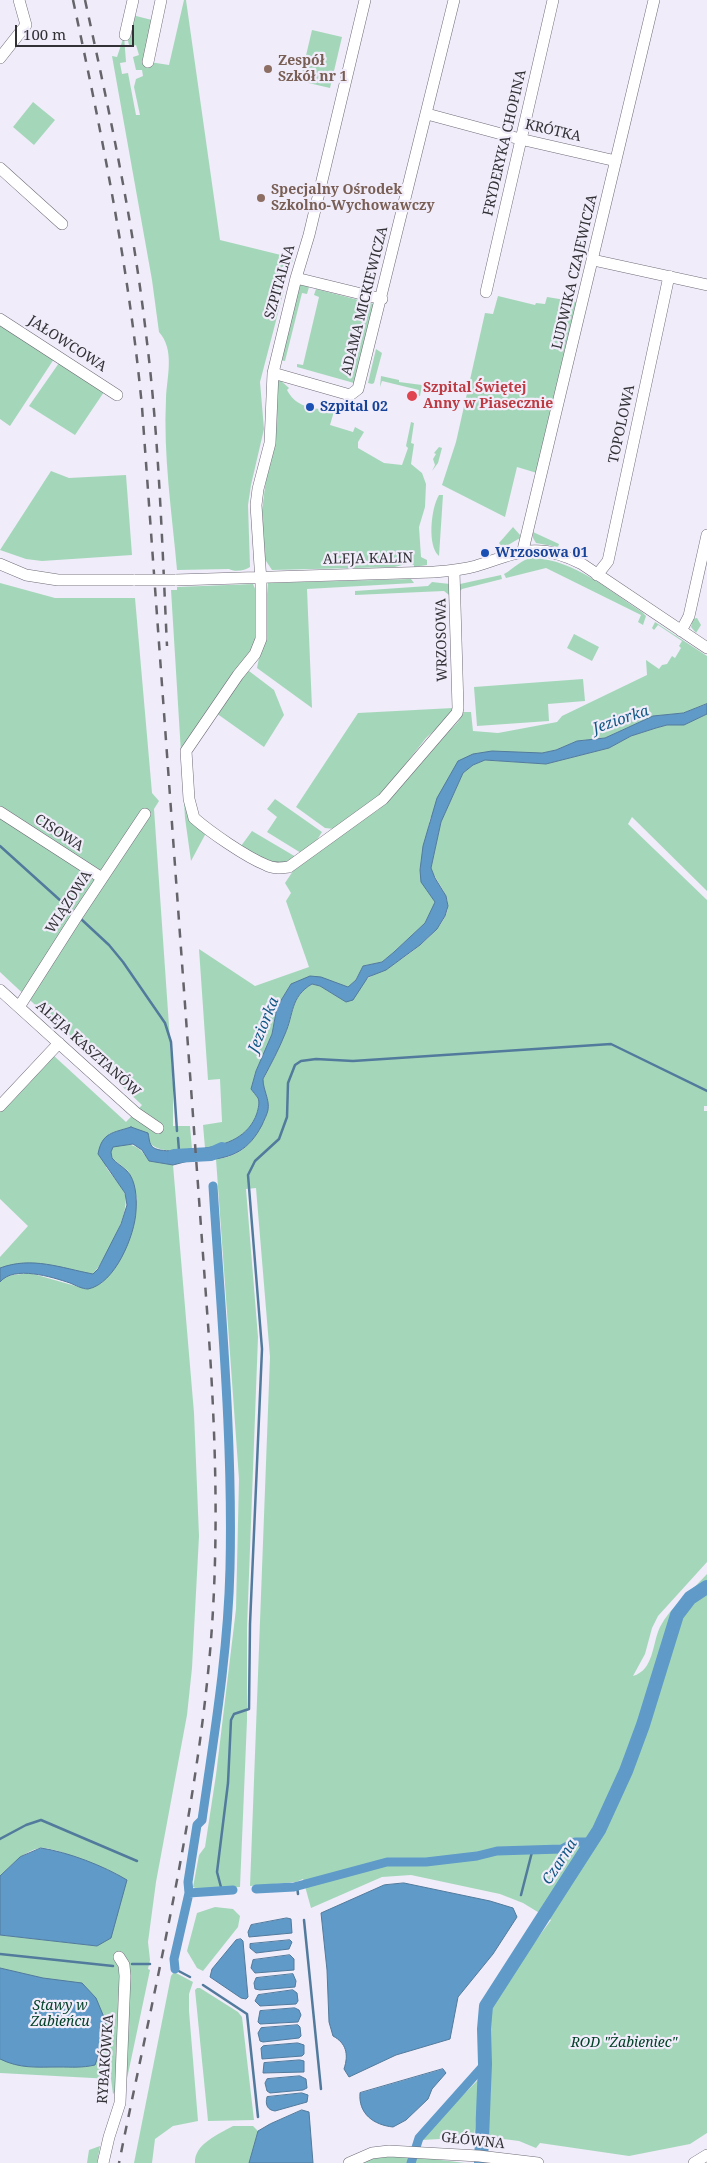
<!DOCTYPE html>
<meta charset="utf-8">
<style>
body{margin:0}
#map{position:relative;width:707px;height:2163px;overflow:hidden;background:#f0ecf9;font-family:"Noto Serif",serif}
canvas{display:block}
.scale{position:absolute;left:15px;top:25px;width:119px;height:22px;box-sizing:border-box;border:2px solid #323136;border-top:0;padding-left:6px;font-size:15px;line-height:18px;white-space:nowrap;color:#323136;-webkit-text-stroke:4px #f0ecf9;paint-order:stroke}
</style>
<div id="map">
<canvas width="707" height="2163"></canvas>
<div class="scale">100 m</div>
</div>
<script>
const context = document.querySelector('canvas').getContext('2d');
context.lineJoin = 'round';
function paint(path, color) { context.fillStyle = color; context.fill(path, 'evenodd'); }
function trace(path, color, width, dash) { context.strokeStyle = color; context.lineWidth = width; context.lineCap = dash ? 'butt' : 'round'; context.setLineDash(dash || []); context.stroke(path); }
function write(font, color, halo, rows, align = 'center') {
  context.font = font + ' "Noto Serif",serif'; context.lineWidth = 4.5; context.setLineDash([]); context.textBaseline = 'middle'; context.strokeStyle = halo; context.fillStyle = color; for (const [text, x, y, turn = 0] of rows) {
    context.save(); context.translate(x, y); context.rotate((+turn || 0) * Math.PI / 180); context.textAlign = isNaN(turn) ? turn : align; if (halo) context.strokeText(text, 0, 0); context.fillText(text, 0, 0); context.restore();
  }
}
const green = new Path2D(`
 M184,0H186L220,240L293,258L292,263L282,267L279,283L284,290L260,382L264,429L251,485L248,505L250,567C245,571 234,572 229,569L177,570C172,514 163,455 166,398C167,376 175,350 159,332L152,280L112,56L117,57L124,36L126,62L120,63L122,74L128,73L136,115H140L134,87L136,79L143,76L142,70H136L133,57L139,55L136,45L130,47C125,36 129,26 132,15L152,20L143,61L169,65Z
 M312,30L342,37L330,88L300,81Z
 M33,102L55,120L34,145L13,127Z
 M300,284L309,287L307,294L302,293L285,361L279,360Z
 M316,289L374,304L354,383L297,367V364L303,365L319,297L314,295Z
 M498,296L535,305L536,303L545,304L547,297L578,302L537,473L517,467L505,517L442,485L456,442L485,313L493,314Z
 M0,324L54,359L10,426L0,419Z
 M376,349L382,353L374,383L372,384L368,383Z
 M59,363L104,392L75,435L29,406Z
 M381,376L399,380V382L422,385L420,396H418L419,390L382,381L380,387Z
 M280,380L289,388L287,390C296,408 317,411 335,408L330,425L353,432L355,427L364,432L358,442V448L384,463L402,465L408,448L406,446L411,422L414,423L411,443L414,444L411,464L422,473L426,484L425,507L419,527L421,557L427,560V565L414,567V565L409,563L395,567L272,570L264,558L262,511L278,381Z
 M439,447L442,448L438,463L432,471L435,465L433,459L436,454L434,453Z
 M51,471L69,478L126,475L132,555L42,561L26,559L0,550Z
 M439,495H443L439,556C427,546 431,508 439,495Z
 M513,527L520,535V538L503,548L499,543Z
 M533,532L559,544L558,547L536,543L533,538Z
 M533,558C575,560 608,590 642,612L646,616L643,625L638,622L641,615L546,568L506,578L504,574C515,568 521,559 533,558Z
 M501,575L502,579L462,589L460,591V584Z
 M411,579L414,583L307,589L312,708L257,668L263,638L268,583Z
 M432,582L450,584L449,595L444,591L355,595V591L428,586Z
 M0,583L55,598H135L152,793L159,801L154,809L173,1084V1126H190L192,1149C155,1152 158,1151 131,1127L109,1134L106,1167C111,1175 120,1184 124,1192C133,1209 105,1261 93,1274L23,1263L0,1268V1257L28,1226L0,1199V1112L53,1055L126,1122L142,1105L0,972Z
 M253,584L256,591L255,645L191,736L187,798L206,833L191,861L185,818L171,590H177V587Z
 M697,618L701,625L696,633L691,627L693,619Z
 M655,622L707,656V704L683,713L653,716L605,738L577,741L556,750L542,753L473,754L430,819L420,870L426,889L435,902L425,923L394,952L382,962L363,966L356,980L348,987L335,983L291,984L277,1007L272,1034L256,1071L251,1089C253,1092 256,1095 258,1098C260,1103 258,1109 257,1113C249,1137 226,1145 205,1148L203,1125L222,1122L220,1079L208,1080L199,949L255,986L309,967L286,901L291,893L285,883L293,871L353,826L378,810L437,743L458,722L463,712H471L473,731L498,733L557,722L562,716L647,675L646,660L659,669L662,665L667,664L672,656L675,658L681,648L679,646L682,641L658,625L654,630L652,628Z
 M574,634L599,647L592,661L567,648Z
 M249,671L274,690L284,715L264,747L216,713L242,676Z
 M583,679L585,701L548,704L549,721L477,726L474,687Z
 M453,708L451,715L426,738L382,794L335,829L325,828L296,807L358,713Z
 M707,714V891L632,817L628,824L707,900V1106H704V1111H707V1562L658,1616L652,1628L645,1654L633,1676C654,1670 652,1644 660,1627C670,1607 692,1591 707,1574V2133L690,2144L629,2156L540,2143L536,2148L519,2141L488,2137C489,2114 491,2090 491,2067C490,2043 485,2020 494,1997L551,1920L523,1903L500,1894L411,1875L382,1877L311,1908L303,1879L296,1882L250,1886L270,1357L256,1188L246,1189L258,1337L247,1628V1720L240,1887L198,1889L193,1887L199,1855L205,1847L216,1775L236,1609L239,1479L216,1159C240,1157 253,1143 263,1122C265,1119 267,1114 268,1111C270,1100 263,1090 263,1080C271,1064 279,1049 285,1034C294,1014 290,998 312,984L320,986L346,1002C353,994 361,982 370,977C375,973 382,972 387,969C405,957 446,930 448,907C449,894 435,880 431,868L441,822L463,773L473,765L485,760L546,764L609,748L631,736L656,728L667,725H684Z
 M275,799L322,832L315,843L301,853L267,832L277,817L267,809Z
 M252,831L296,857C278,874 259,856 241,846Z
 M122,1144C136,1144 141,1149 149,1161L173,1165L194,1413L199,1536L192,1668L187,1715L156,1882L148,1942L150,1960L148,1969L150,1970L124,2093L116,2091L113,2094L111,2079L0,2073V1935L97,1946L117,1874C102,1868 53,1846 40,1848C24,1851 12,1865 0,1876V1282L3,1278L13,1275L30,1273L86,1289L102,1283L137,1199L128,1171L112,1158L111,1152L113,1146Z
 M215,1907L233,1909L240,1916L238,1927L203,1971L197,1968L187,1951L197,1913Z
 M174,1972L193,1982L189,1994V2011L198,2121L173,2126L155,2139L152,2163H134L171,1976Z
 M197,1988H200L238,2012L242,2017L254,2120L208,2121L195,1990Z
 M481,2077L474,2137L422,2140L442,2116Z
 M233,2126H253L258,2131L249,2163H195C194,2144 219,2134 233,2126Z
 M100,2146L97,2163H87L89,2150Z
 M410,2156L465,2163H355L362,2158Z`);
const water = new Path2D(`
 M707,704V714L684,725H667L656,728L631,736L609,748L546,764L485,760L473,765L463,773L441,822L431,868L435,878L446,896L448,906L445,916L437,929L420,945L386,970L368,977L353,1000L346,1002L320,986L312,984C290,997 294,1014 285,1034C279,1049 271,1064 263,1079C263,1090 270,1100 268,1110C267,1115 264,1120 262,1125C249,1150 233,1158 206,1160L205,1148C226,1145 249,1137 257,1113C258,1109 260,1103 258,1098C256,1095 253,1092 251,1089L256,1071L272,1034L277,1007L291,984L310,976L321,977L348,987L356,980L363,966L382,962L394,952L425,923L435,902L421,882L420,870L423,846L437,798L458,761L473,754L492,751L542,753L556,750L577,741L605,738L653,716L683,713Z
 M131,1127L148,1133C149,1136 149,1142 151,1145C156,1154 182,1150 192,1149V1160L173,1165L149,1161L142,1150L133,1144L113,1147L111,1152L112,1158C116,1163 122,1166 127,1171C136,1180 137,1199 136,1211C135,1235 115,1284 88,1289C82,1289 75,1285 70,1283C52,1277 14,1265 0,1282V1268C32,1256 61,1268 93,1274L98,1269L121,1224L127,1205L125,1193L98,1154C102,1132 113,1133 131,1127Z
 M41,1848C68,1852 104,1866 127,1880L111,1938L97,1946L0,1935V1876L20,1857Z
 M404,1883L490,1901L513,1908L517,1917L493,1954L458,1997L450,2039L396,2055L349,2077L344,2069C349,2054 346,2043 333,2036L329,2022L327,1970L321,1913L384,1885Z
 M287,1918L291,1919L292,1933L249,1937L248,1932L251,1925Z
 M241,1939L243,1941L248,1997L246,1999L241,1998L210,1977L212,1969L236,1940Z
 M290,1940L292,1942L289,1949L256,1953L250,1948V1944Z
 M290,1955L294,1959V1970L255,1973L251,1968L253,1960Z
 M0,1968L43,1978L82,1983L96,1998L106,2022L102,2045L95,2065C82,2068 72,2067 59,2067C37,2067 20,2069 0,2059Z
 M293,1974L296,1981L295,1987L260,1990L255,1989L254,1983L256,1978Z
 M293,1990L297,1993L298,2001L296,2004L260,2006L255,2001L258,1995Z
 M295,2008L299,2010L301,2015L298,2022L260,2024L258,2022L260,2011Z
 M298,2025L300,2027L301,2036L299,2038L263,2042L260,2041L258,2033L261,2028Z
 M298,2043L304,2045V2054L302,2056L262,2059L261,2048L263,2046Z
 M300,2060L304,2061V2072L263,2073L264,2063Z
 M443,2069L446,2073L432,2089L428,2099L406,2120L393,2127C374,2125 358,2114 360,2093Z
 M300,2076L306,2079L307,2088L303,2090L270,2093L267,2091L265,2083L267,2079Z
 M302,2093L308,2095L307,2102L275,2111C267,2110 265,2104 267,2097Z
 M302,2110L309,2112L313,2163H249L258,2131L270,2124Z`);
const stream = new Path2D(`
 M0,846L72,911
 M81,919L109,945L123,962L165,1023L171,1042L177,1131
 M178,1138L179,1151
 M0,1839L26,1825L41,1820L137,1861
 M297,1886L298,1894
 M222,1891L217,1872L228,1783L231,1720L234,1714L249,1709L250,1624L262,1349L248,1175L255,1161L279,1139L287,1117L288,1083L295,1065L301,1061L316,1059L353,1061L611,1044L707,1091
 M521,1895L532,1852
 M304,1920L321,2089
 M0,1954L113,1966
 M132,1964H150
 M173,1968L190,1977
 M203,1985L247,2014L258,2117`);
const canal = new Path2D(`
 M256,1889L294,1887L387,1862H426L477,1856L497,1851L562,1849L575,1842H592
 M189,1893L233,1890
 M175,1969L174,1959L189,1893L188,1882L197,1825L202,1820C214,1736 228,1653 230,1568C233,1441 221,1313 213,1186
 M411,2163L419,2138L485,2064`);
const river = new Path2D(`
 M174,1156L211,1154L222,1149
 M481,2163L485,2064L484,2029L486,2006L599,1830L626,1771L643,1725L677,1615L690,1598L707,1587`);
const minor = new Path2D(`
 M365,0L309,235L296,278L273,373L270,443L258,489L256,505L261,582V639L255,654L238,675L186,751L189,799L194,818C210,832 246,857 266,865C273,869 281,868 289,867L383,799L457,713L458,708L454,571
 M125,35L133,0
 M0,58L26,25L19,0
 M148,62L161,0
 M427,114L520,139L616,161
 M0,168L62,224
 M593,260L707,285
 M296,278L382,299
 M486,292L553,0
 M0,319L117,395
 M273,373L350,395L358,389L454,0
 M523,550L654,0
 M0,564L26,575L58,580H135
 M597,575L608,561L669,276
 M175,580L434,572C448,571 462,570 476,566C520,552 538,541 582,564L707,648
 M681,631L689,616L707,535
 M0,812L102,878
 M0,990L136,1113L158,1128
 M19,1007L77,916L145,814
 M0,1106L59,1043
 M103,2163L109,2137L120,2103L125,1976L124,1965L119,1957
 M349,2163L372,2153L389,2151L479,2156L538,2163
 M694,2163L707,2155`);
const rail = new Path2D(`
 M73,0C102,135 129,269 142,407L209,1338C216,1443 219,1547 210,1652C195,1823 153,1994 119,2163
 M85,0C109,110 133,221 146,334C159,437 162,542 167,646`);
const minorBridge = new Path2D(`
 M135,580H175`);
const markers = [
 [268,69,5,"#8d6e63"],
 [261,198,5,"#8d6e63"],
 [412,396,6,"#e0444e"],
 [310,407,5,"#1a4fb4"],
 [485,553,5,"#1a4fb4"]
];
const educationNames = [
 ["Zespół",278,61],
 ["Szkół nr 1",278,77],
 ["Specjalny Ośrodek",271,190],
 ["Szkolno-Wychowawczy",271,206]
];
const streetNames = [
 ["KRÓTKA",553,131,13],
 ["FRYDERYKA CHOPINA",505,143,-77],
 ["LUDWIKA CZAJEWICZA",575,272,-77],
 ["SZPITALNA",280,282,-74],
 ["ADAMA MICKIEWICZA",365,301,-76],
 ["JAŁOWCOWA",67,344,33],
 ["TOPOLOWA",622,424,-78],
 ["ALEJA KALIN",368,559,-1],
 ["WRZOSOWA",442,640,-91],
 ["CISOWA",59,833,33],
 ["WIĄZOWA",69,902,-57],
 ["ALEJA KASZTANÓW",88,1049,42],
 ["RYBAKÓWKA",106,2059,-86],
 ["GŁÓWNA",473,2141,6]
];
const healthNames = [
 ["Szpital Świętej",423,388],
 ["Anny w Piasecznie",423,404]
];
const transitNames = [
 ["Szpital 02",320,407],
 ["Wrzosowa 01",495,553]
];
const parkNames = [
 ["Stawy w",60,2006],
 ["Żabieńcu",60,2022],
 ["ROD \"Żabieniec\"",624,2043]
];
const waterNames = [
 ["Jeziorka",621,720,-19],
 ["Jeziorka",264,1025,-68],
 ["Czarna",560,1862,-57]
];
paint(green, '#a4d7ba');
paint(water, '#5f9ac8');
trace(water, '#527a9c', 1);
trace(stream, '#527a9c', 2.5);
trace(canal, '#5f9ac8', 9);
trace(river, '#5f9ac8', 14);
trace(minor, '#706c78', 12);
trace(minor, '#fff', 11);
trace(rail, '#66646b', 2.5, [9, 9]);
trace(minorBridge, '#706c78', 12, []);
trace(minorBridge, '#fff', 11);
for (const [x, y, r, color] of markers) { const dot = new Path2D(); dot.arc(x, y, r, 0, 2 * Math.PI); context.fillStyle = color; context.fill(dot); trace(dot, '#f0ecf9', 2); }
write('bold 14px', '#785e54', '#f0ecf9', educationNames, 'left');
write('14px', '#323136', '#f0ecf9', streetNames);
write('bold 14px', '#be3a42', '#f0ecf9', healthNames, 'left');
write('bold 14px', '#164399', '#f0ecf9', transitNames, 'left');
write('italic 14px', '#024128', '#f0ecf9', parkNames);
write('italic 15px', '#115784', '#f0ecf9', waterNames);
</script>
